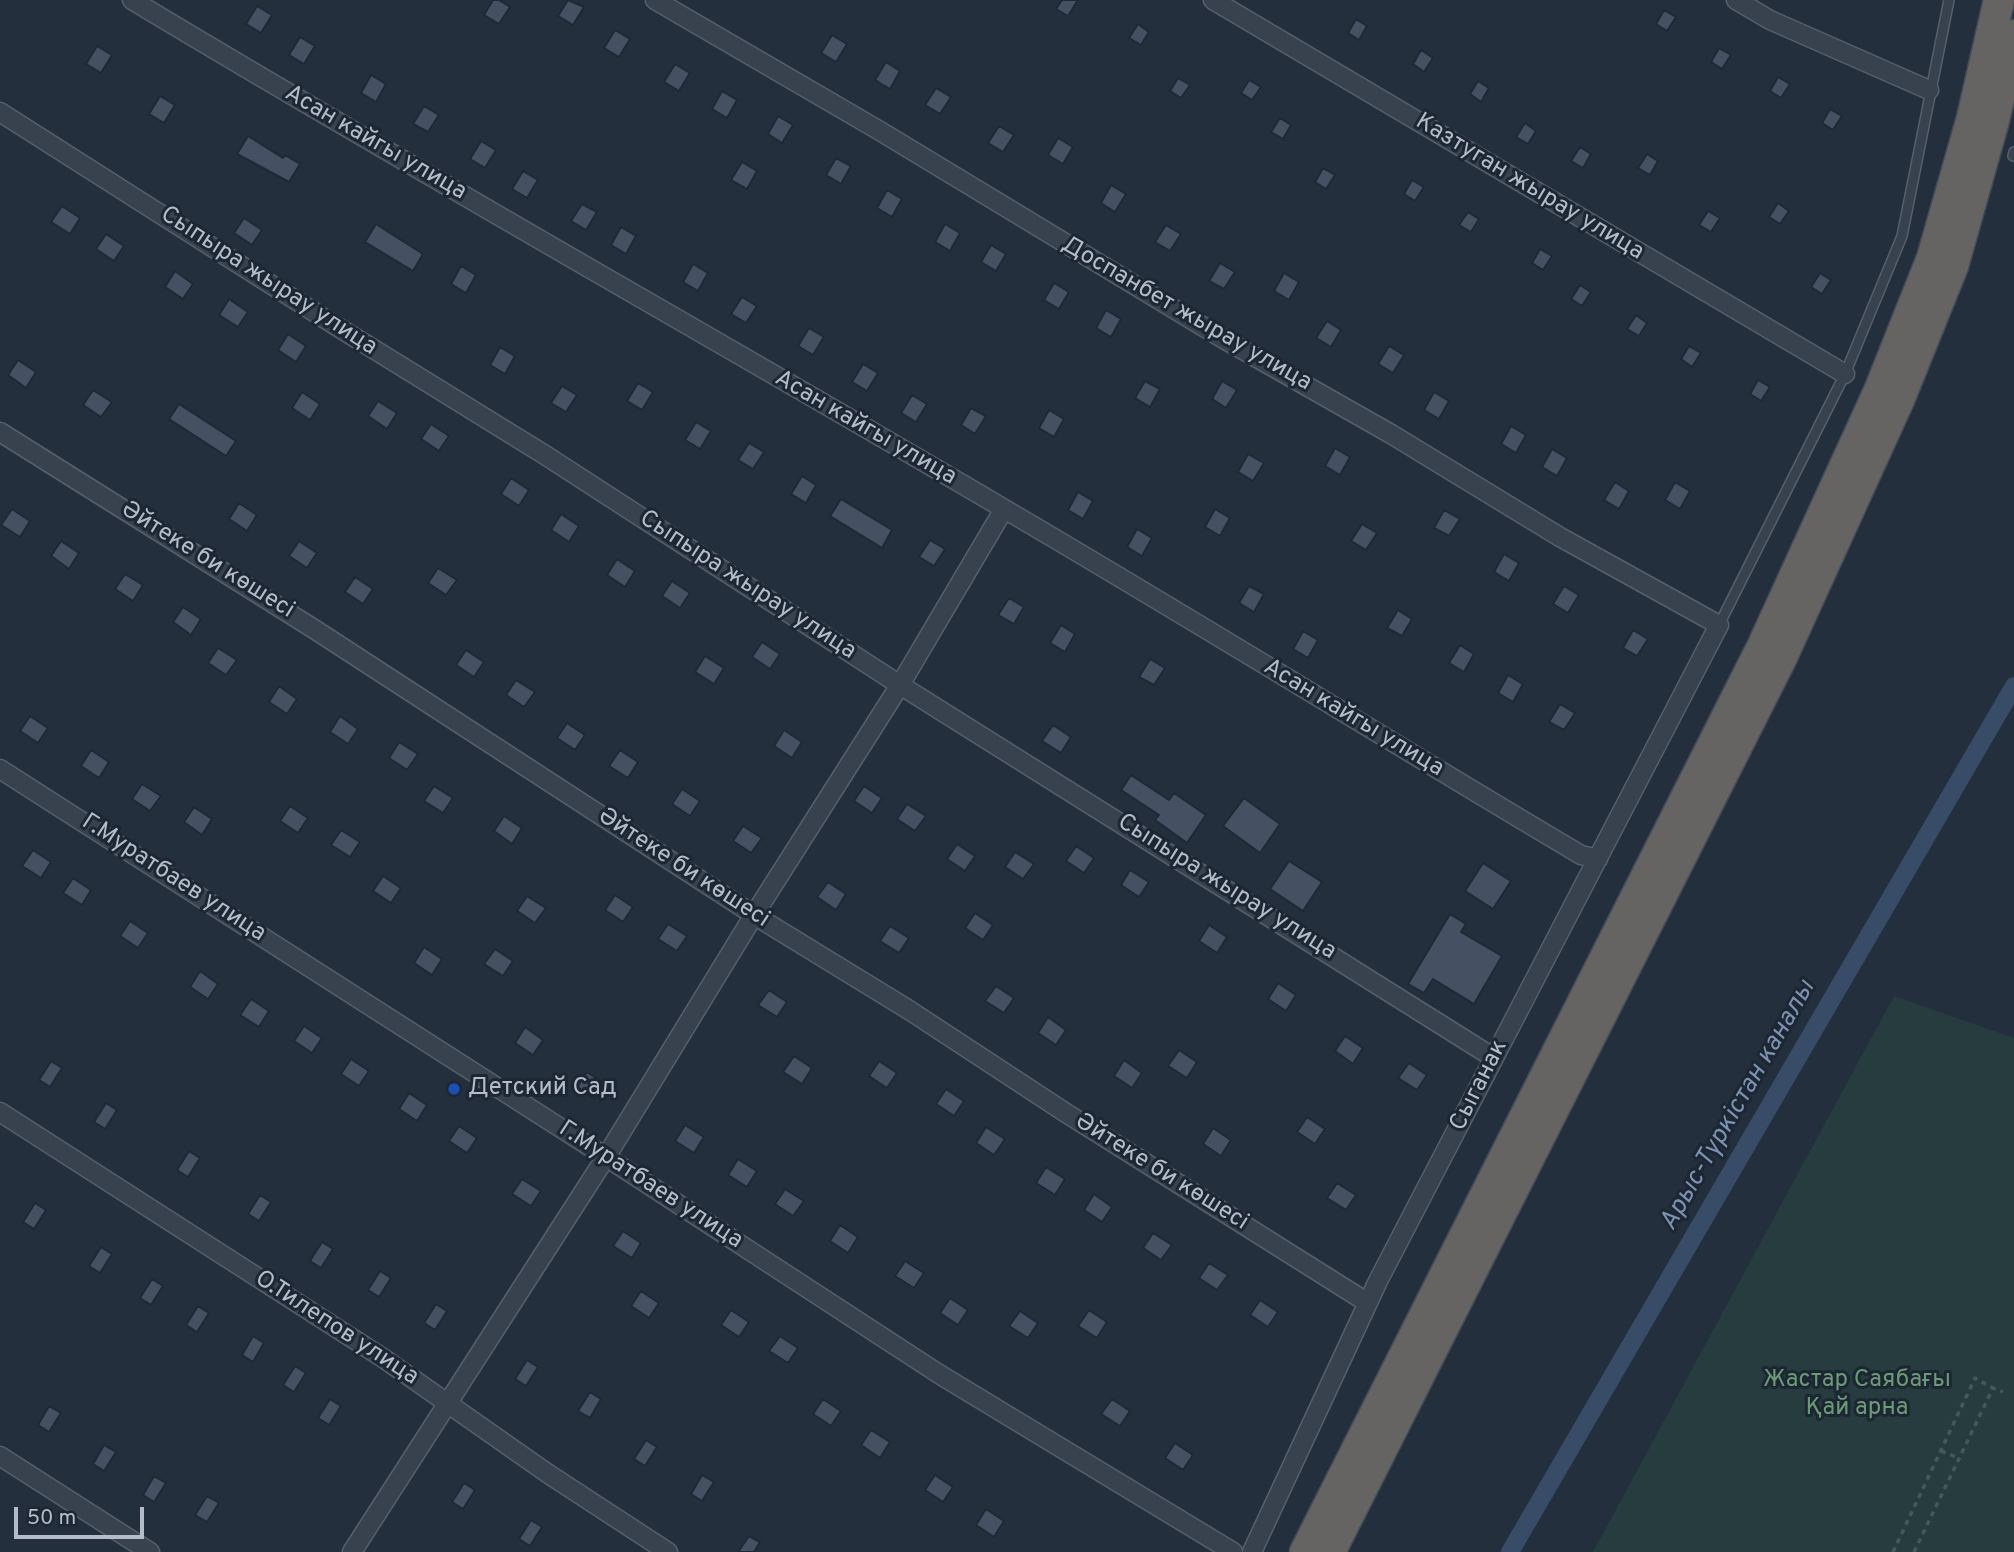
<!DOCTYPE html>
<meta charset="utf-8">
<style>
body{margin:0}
#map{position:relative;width:2014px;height:1552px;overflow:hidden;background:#242f3e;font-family:Overpass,sans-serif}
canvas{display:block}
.scale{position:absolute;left:14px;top:1507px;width:130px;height:32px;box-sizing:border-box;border:4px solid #b4bcc9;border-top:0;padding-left:9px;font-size:21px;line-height:24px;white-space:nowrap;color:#b4bcc9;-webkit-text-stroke:5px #1d2633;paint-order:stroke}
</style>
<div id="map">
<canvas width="2014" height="1552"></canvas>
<div class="scale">50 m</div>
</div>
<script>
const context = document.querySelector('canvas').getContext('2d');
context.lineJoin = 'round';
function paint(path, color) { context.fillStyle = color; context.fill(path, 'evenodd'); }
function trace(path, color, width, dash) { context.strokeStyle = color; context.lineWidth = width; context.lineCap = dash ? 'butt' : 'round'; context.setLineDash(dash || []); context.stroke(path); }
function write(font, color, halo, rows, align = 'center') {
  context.font = font + ' Overpass,sans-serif'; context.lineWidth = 6; context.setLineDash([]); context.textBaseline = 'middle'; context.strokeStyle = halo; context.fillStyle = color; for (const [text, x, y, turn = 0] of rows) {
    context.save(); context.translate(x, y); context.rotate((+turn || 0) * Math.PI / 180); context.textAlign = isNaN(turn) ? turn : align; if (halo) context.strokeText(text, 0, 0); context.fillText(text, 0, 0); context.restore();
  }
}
const green = new Path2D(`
 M1894,996L2014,1038V1552H1593Z`);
const canal = new Path2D(`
 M1510,1552L2014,686`);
const building = new Path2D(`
 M493,0H499L510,7L499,24L484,15Z
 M568,0L584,7L573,25L558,16Z
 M1062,0H1078L1068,16L1056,9Z
 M257,6L272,15L261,33L246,24Z
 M1664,10L1676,17L1667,31L1656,24Z
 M1356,19L1367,26L1359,40L1348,33Z
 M1138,24L1149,32L1141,45L1129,38Z
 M615,30L630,39L619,57L604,48Z
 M832,35L847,44L836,62L821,53Z
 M300,37L315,46L304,64L289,55Z
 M97,46L112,55L101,73L86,64Z
 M1719,48L1731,55L1722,69L1711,62Z
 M1421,50L1433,58L1424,72L1413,64Z
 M886,62L900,71L890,89L875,80Z
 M675,64L690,73L679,91L664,82Z
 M371,75L386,84L376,102L361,93Z
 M1778,77L1790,84L1781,98L1770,91Z
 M1178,78L1190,85L1181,98L1170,91Z
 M1249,80L1261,87L1252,100L1241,93Z
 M1478,81L1489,88L1481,102L1470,94Z
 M936,88L951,97L940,114L925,105Z
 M722,91L737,100L727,118L712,109Z
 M160,96L175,105L164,123L149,114Z
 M424,106L439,115L428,132L413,124Z
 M1830,109L1842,116L1833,130L1822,123Z
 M778,116L793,125L782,143L768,134Z
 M1280,118L1291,125L1283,139L1271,132Z
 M1525,123L1536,131L1528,144L1516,137Z
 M999,126L1014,135L1003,152L988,143Z
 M248,136L283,158L285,155L300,164L289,182L237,154Z
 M1058,138L1073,147L1063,164L1048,155Z
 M481,141L496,150L485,168L470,159Z
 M1580,147L1591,154L1583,168L1571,161Z
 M1647,154L1658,161L1650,175L1638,168Z
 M836,158L851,166L841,184L826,175Z
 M742,162L757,171L747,189L731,180Z
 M1323,168L1335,175L1326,189L1315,182Z
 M523,171L538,180L527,198L512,189Z
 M1412,180L1424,187L1415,201L1404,194Z
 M1111,185L1126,194L1115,212L1101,203Z
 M887,190L902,199L892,217L877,208Z
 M1778,203L1789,211L1780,224L1769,217Z
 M582,204L597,212L586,230L571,221Z
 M62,206L80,218L70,234L51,222Z
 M1708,211L1720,218L1711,232L1699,225Z
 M1468,212L1479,219L1471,232L1459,225Z
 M244,218L262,230L252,245L234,233Z
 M376,224L423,254L413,271L365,242Z
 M945,224L960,233L950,251L935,242Z
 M1166,225L1181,234L1170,251L1155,242Z
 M621,227L636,236L626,254L611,245Z
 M106,234L124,246L114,261L96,249Z
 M991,245L1006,254L996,271L981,262Z
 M1540,249L1552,256L1543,270L1532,263Z
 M1220,263L1235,272L1224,289L1209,281Z
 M693,264L708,273L698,291L683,282Z
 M461,266L476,275L466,293L451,284Z
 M175,271L193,284L183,299L165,287Z
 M1284,273L1299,282L1289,300L1274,291Z
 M1820,273L1831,280L1822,294L1811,287Z
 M1054,283L1069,292L1059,309L1044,300Z
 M1580,285L1591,292L1582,306L1571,299Z
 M742,297L757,306L746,323L731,314Z
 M229,299L248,312L238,327L219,315Z
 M1106,310L1121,319L1111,337L1096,328Z
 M1636,315L1647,323L1639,336L1627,329Z
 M1327,321L1341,330L1331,347L1316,338Z
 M809,328L824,337L813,355L798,346Z
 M288,334L306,346L296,362L278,350Z
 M1389,346L1404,355L1393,373L1378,364Z
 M1689,346L1701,353L1692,367L1681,359Z
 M500,347L515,356L505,374L490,365Z
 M18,360L36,372L26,388L8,375Z
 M863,364L878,373L867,391L852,382Z
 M1758,380L1770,387L1761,401L1750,394Z
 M1145,381L1160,389L1150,407L1135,398Z
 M1222,381L1237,390L1226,408L1212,399Z
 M638,383L653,392L642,410L627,401Z
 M562,386L577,395L566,412L551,403Z
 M93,390L112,402L101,417L83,405Z
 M302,392L320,404L310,420L292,408Z
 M1434,392L1449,401L1439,419L1424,410Z
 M912,395L927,404L916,422L901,413Z
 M378,401L397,413L387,429L368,416Z
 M179,404L236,441L226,456L169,419Z
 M971,408L986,416L975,434L961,425Z
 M1049,410L1064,419L1054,437L1039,428Z
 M696,422L711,431L700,449L685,440Z
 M431,424L449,436L439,451L421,439Z
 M1511,426L1526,435L1516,453L1501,444Z
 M749,443L764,452L753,469L738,460Z
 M1335,448L1350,457L1340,475L1325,466Z
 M1552,449L1567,458L1557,476L1542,467Z
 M1248,454L1264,463L1253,481L1238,472Z
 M802,476L816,485L806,503L791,494Z
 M511,478L529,490L519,506L501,494Z
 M1615,482L1629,491L1619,509L1604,500Z
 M1675,482L1690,491L1680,509L1665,500Z
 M1078,492L1093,501L1083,519L1068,510Z
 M841,499L892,530L882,548L830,516Z
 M239,503L257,515L247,531L229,519Z
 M12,509L30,521L20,537L1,525Z
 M1215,509L1230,518L1220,536L1205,527Z
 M1444,510L1460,519L1449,536L1434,528Z
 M561,514L579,526L569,542L551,530Z
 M1362,524L1377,533L1366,550L1351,541Z
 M1137,529L1152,538L1142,556L1127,547Z
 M930,540L945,549L934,566L919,557Z
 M61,541L79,553L69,569L51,556Z
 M299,541L317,553L307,568L289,556Z
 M1504,554L1519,563L1509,581L1494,572Z
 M617,559L635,571L625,587L607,575Z
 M438,568L457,580L446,595L428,583Z
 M125,574L143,585L133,601L115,589Z
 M355,577L373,589L363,604L345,592Z
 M672,581L690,593L680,608L662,596Z
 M1249,586L1264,594L1254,612L1239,603Z
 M1564,586L1579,595L1568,613L1553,604Z
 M1009,598L1024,607L1014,624L998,615Z
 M183,607L201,619L191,635L173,622Z
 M1398,610L1412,619L1402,636L1387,628Z
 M1061,625L1075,634L1065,652L1050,643Z
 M1633,630L1648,639L1637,656L1623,648Z
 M1303,631L1318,640L1308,658L1293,649Z
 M762,642L780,654L770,669L752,657Z
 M1460,645L1474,654L1464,672L1449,663Z
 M218,648L237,660L226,675L208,663Z
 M466,650L484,662L474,677L456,665Z
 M705,656L724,668L714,684L695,672Z
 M1150,659L1165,668L1154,685L1139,677Z
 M1508,675L1523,684L1513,702L1498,693Z
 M516,680L535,692L524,707L506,695Z
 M279,686L297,699L287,714L269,702Z
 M1560,704L1575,713L1564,730L1549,722Z
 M30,716L48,728L38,743L20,731Z
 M340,716L358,729L348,744L330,732Z
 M567,723L585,735L575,750L557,738Z
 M1053,725L1071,737L1061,753L1042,741Z
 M784,730L802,742L792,758L774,746Z
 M399,742L418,754L407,770L389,758Z
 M91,750L109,762L99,778L81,766Z
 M620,750L638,762L628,778L609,766Z
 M1131,775L1169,800L1174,793L1206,815L1187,843L1155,820L1159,815L1121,790Z
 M142,784L161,796L150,811L132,799Z
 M434,786L453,798L443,813L424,801Z
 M864,786L882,798L872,813L854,801Z
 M682,789L700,801L690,816L672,804Z
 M1244,798L1280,824L1260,853L1223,826Z
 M907,804L926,816L915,831L897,819Z
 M290,806L308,818L298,833L280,821Z
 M194,807L212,819L202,835L184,822Z
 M504,816L522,828L512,844L494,831Z
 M743,826L762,838L751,853L733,841Z
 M341,830L360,842L350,857L331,845Z
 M957,844L975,856L965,871L947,859Z
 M1076,846L1094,858L1084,873L1066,861Z
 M33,850L51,862L41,878L22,866Z
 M1015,852L1034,864L1023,879L1005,867Z
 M1289,861L1322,882L1303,911L1270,889Z
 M1483,863L1511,881L1493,909L1465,891Z
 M1130,870L1149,882L1139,897L1121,885Z
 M383,876L401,888L391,903L373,891Z
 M73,878L91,890L82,905L63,893Z
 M828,882L846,894L836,910L817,897Z
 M615,895L633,907L623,922L605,910Z
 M527,896L546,908L535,923L517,911Z
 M975,913L993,925L983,940L965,928Z
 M1450,914L1466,924L1461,932L1502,956L1474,1004L1433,979L1424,993L1408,984Z
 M130,921L148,933L138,948L120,936Z
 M668,924L687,936L677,951L658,939Z
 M1209,925L1227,937L1217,953L1199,941Z
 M890,926L909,938L899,953L880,941Z
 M424,947L442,959L432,975L414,963Z
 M495,949L513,961L503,976L484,964Z
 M200,971L218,984L208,999L190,987Z
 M1278,983L1296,995L1286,1011L1268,999Z
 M996,986L1014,998L1004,1013L985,1001Z
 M769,990L787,1002L777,1017L758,1005Z
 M251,999L269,1011L259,1027L240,1015Z
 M1048,1017L1066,1030L1056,1045L1038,1033Z
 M304,1026L322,1038L312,1053L294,1041Z
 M525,1027L543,1040L533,1055L515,1043Z
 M1345,1036L1363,1048L1353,1064L1335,1051Z
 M1179,1050L1197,1062L1187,1078L1168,1066Z
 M794,1056L812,1068L802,1084L783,1072Z
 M351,1059L369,1071L359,1086L341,1074Z
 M1124,1060L1142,1073L1132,1088L1114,1076Z
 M51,1061L62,1068L50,1087L39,1080Z
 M879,1061L897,1073L887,1088L869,1076Z
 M1409,1063L1427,1075L1417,1090L1398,1078Z
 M587,1072L605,1084L595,1099L577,1087Z
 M946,1089L964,1101L954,1116L936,1104Z
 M409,1093L427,1105L417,1121L399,1109Z
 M106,1103L117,1110L105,1129L94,1122Z
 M1307,1117L1325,1129L1315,1144L1297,1132Z
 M685,1125L704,1137L694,1153L675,1141Z
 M459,1126L477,1138L467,1153L449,1141Z
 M986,1127L1005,1139L994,1155L976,1143Z
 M1213,1128L1231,1140L1221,1156L1203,1144Z
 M189,1151L200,1158L188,1177L177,1170Z
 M738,1159L757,1171L747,1187L728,1175Z
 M1046,1167L1065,1179L1055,1195L1036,1183Z
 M522,1179L541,1191L531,1206L512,1194Z
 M1337,1183L1356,1195L1346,1210L1327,1198Z
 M785,1189L804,1201L793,1216L775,1204Z
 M1094,1194L1112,1207L1102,1222L1084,1210Z
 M260,1195L271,1202L259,1221L248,1214Z
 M35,1203L46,1210L34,1229L23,1222Z
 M840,1225L858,1237L848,1253L830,1241Z
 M623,1231L641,1243L632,1258L613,1246Z
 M1153,1233L1172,1245L1161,1260L1143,1248Z
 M322,1242L333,1249L321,1268L310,1261Z
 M101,1247L112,1254L100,1273L89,1266Z
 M905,1261L924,1273L914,1288L895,1276Z
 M1209,1263L1228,1275L1217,1290L1199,1278Z
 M380,1271L391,1278L379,1297L368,1290Z
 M152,1279L163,1286L151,1305L140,1298Z
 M641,1291L659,1303L649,1318L631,1306Z
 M950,1298L968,1310L958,1325L940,1313Z
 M1260,1300L1278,1312L1268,1327L1250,1315Z
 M436,1304L447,1311L435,1330L424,1323Z
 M198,1306L209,1313L197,1332L186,1325Z
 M731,1310L749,1322L739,1337L721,1325Z
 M1089,1310L1107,1322L1097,1338L1078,1326Z
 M1020,1311L1038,1323L1028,1338L1009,1326Z
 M253,1336L264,1343L253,1362L242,1355Z
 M780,1336L798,1348L788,1363L769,1351Z
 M527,1360L538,1367L526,1386L515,1379Z
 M295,1366L306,1373L294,1392L283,1385Z
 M590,1392L601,1399L590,1418L578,1411Z
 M330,1399L341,1406L329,1425L318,1418Z
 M823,1399L841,1411L831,1426L813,1414Z
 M1112,1399L1130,1411L1120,1426L1101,1414Z
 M49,1406L61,1413L49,1432L38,1425Z
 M871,1430L890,1442L880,1458L861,1445Z
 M646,1440L657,1447L645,1466L634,1459Z
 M1175,1443L1193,1455L1183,1470L1165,1458Z
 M104,1445L116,1452L104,1471L93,1464Z
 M702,1475L714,1482L702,1501L691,1494Z
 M935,1475L953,1487L943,1502L925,1490Z
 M154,1476L166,1483L154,1502L143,1495Z
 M464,1483L475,1490L463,1509L452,1502Z
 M207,1496L219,1503L207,1522L195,1515Z
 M986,1509L1004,1521L994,1537L976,1525Z
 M531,1520L542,1527L530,1546L519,1539Z
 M749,1536L760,1542L754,1552H738Z`);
const path = new Path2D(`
 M1941,1451L1959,1458
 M1893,1552L1975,1378L1993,1388
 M1914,1552L1993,1388L2003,1392`);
const service = new Path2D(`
 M2013,156L2014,152
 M1719,625L1845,374L1902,236L1949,0`);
const minor = new Path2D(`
 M132,0C419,173 712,337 1001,507C1196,621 1387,740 1581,855L1598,859
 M655,0L880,131L1222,338L1391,434L1560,537L1719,625L1378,1281L1252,1552
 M1213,0L1845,374
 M1736,0L1770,20L1929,90
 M0,112L333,324L545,455L900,685L1494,1058
 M0,432L314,629L754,915L909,1010L1066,1113L1368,1303
 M0,769L606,1157L939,1374L1233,1552
 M0,1112L383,1358L547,1473L668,1552
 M0,1456L150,1552
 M352,1552L606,1157L754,915L900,685L1004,509`);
const trunk = new Path2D(`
 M1305,1552L1762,647L1879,391L1932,258L1972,118L1999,0
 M1330,1552L1782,657L1899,400L1953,266L1993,124L2014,35`);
const markers = [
 [454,1089,7,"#1a4fb4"]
];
const streetNames = [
 ["Асан кайгы улица",375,144,30],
 ["Казтуган жырау улица",1529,188,31],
 ["Сыпыра жырау улица",268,282,33],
 ["Доспанбет жырау улица",1186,315,30],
 ["Асан кайгы улица",865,429,30],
 ["Әйтеке би көшесі",207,561,32],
 ["Сыпыра жырау улица",747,586,33],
 ["Асан кайгы улица",1353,719,31],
 ["Әйтеке би көшесі",683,869,33],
 ["Г.Муратбаев улица",173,879,33],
 ["Сыпыра жырау улица",1226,888,32],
 ["Сыганак",1480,1086,-63],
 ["Әйтеке би көшесі",1161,1173,32],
 ["Г.Муратбаев улица",650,1186,33],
 ["О.Тилепов улица",336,1329,33]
];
const poiNames = [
 ["Детский Сад",468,1089]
];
const parkNames = [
 ["Жастар Саябағы",1857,1381],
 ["Қай арна",1857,1409]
];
const waterNames = [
 ["Арыс-Түркістан каналы",1739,1106,-60]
];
paint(green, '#263c3f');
trace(canal, '#394c67', 18);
paint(building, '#455162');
trace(building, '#1f2835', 2);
trace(service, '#565f6c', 12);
trace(minor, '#565f6c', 21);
trace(trunk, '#434c59', 33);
trace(path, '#44595c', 3.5, [5, 5]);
trace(service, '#38414e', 9);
trace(minor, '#38414e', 18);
trace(trunk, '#656462', 30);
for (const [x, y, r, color] of markers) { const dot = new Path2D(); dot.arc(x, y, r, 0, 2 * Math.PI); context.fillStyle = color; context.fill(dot); trace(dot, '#1d2633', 2.5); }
write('24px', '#b4bcc9', '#1d2633', streetNames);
write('24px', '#b4bcc9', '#1d2633', poiNames, 'left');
write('24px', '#6b9a76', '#1d2633', parkNames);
write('italic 26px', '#7c92b1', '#1d2633', waterNames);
</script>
